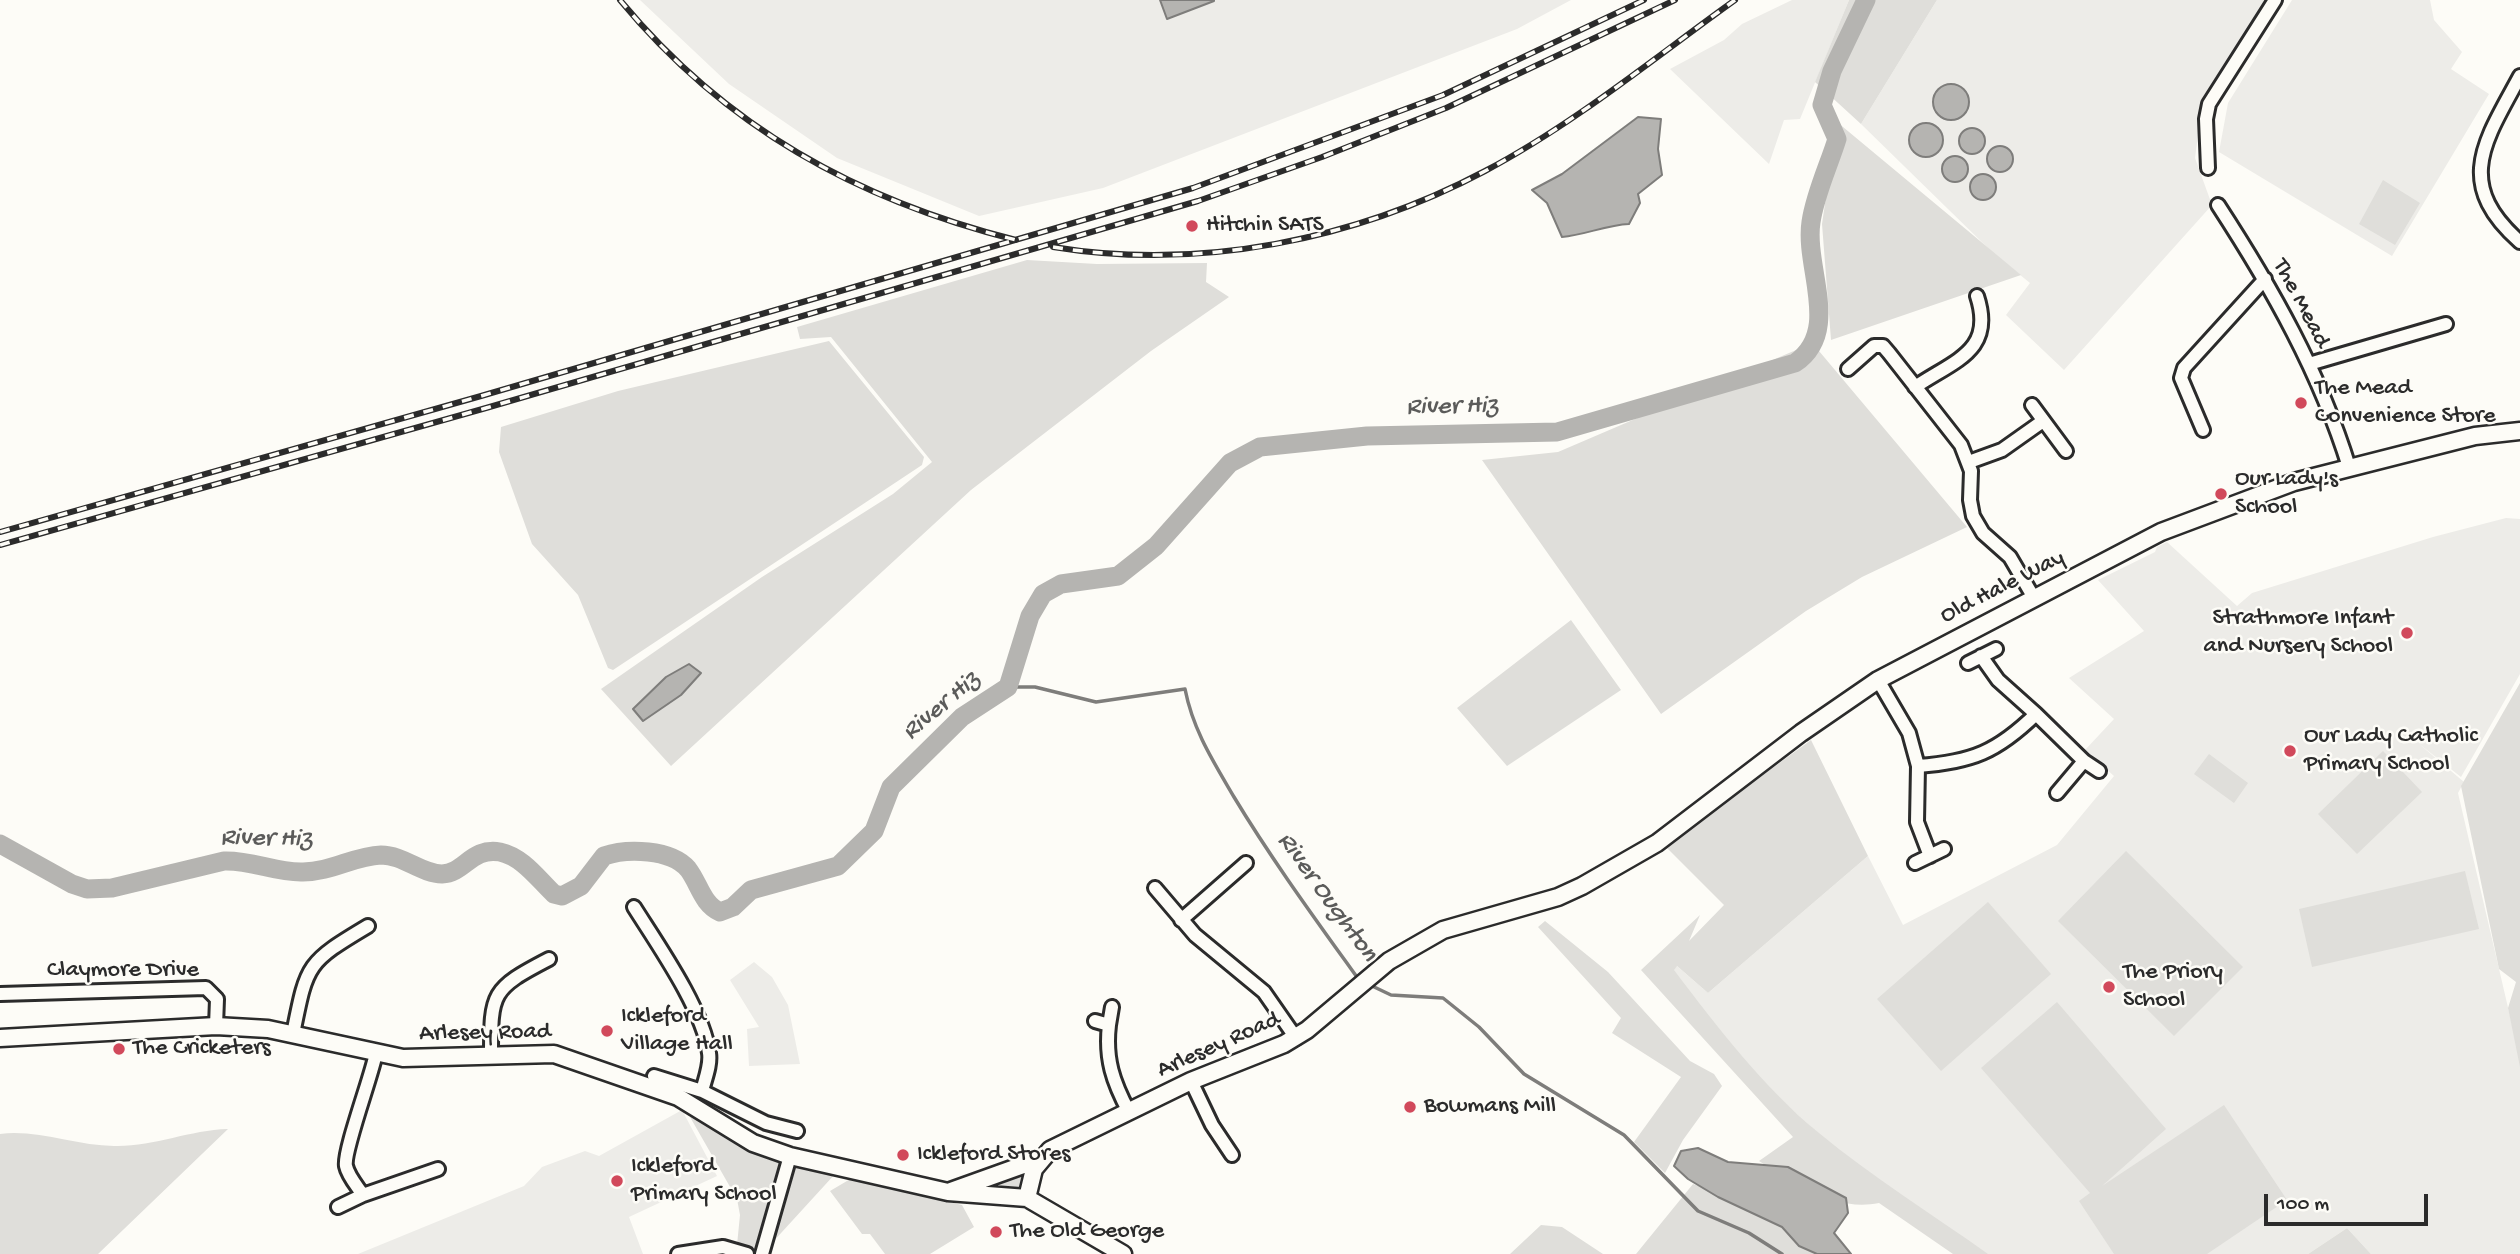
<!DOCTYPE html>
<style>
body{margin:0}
#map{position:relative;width:2520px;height:1254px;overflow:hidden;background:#fdfcf7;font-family:"Gochi Hand",sans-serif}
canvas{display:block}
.scale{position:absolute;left:2264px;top:1194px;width:164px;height:32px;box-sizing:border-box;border:4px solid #2b2b2b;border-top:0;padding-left:9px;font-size:21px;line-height:24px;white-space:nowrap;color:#2b2b2b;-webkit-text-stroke:5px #fdfcf7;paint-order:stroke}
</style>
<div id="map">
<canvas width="2520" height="1254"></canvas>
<div class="scale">100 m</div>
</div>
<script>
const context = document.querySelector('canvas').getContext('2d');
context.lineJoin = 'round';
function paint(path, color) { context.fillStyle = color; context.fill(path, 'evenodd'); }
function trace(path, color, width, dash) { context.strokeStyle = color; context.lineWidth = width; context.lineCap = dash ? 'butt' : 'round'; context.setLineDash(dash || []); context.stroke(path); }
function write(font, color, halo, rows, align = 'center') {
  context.font = font + ' "Gochi Hand",sans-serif'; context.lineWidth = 5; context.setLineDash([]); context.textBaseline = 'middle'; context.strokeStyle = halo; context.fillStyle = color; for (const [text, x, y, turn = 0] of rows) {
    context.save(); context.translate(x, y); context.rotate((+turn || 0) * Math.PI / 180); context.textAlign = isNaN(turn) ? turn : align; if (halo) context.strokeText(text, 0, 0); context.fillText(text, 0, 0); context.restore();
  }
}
const built = new Path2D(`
 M640,0H1571L1517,29L1103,188L979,216L837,158L729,84Z
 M1792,0H1849L1800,119L1784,120L1769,164L1670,69L1724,40L1742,24Z
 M1937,0H2265L2203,97L2195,158L2212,205L2064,370L2006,315L2030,283L1992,252L1861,124Z
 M2292,0H2430L2434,20L2462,52L2451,69L2489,94L2392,256L2219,152L2228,103Z
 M2506,518L2520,519V674L2461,777L2418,743L2464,782L2458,793L2520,1059V1254H2371L2347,1228L2308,1254H1963L1917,1224L1652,981L1670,960L1708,993L1868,856L1903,925L2057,845L2114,776L2085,750L2114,719L2069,678L2144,631L2098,580L2155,552L2157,547L2167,542L2237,606L2252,593L2433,537Z
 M754,962L772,977L788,1005L800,1064L749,1066L747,1029L759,1027L730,980Z
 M682,1110L717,1176L629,1217L643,1254H358L524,1186L542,1167L585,1151L599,1156Z`);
const green = new Path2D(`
 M1849,0H1937L1861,124L1815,82Z
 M1837,122L2021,275L1831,340L1822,224Z
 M2383,180L2420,203L2395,245L2359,224Z
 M1027,260L1097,264L1207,263L1206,282L1229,297L1151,351L971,490L671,766L601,689L762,577L893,494L932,462L831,337L800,339L797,327Z
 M829,341L924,457L922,465L613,670L608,668L578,595L532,544L499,452L501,427L618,391Z
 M1810,344L1819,351L1967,527L1862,577L1806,611L1661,714L1482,460L1558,452Z
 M1571,620L1621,690L1507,766L1457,708Z
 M2520,683V1067L2508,1008L2516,982L2499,969L2461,786Z
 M1811,740L1868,856L1708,993L1677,966L1674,970C1718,1028 1763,1087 1819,1133C1872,1177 1932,1214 1988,1254H1953L1879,1203C1834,1212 1796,1183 1759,1161L1793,1137L1641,970L1700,915L1689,941L1724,905L1665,846Z
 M2383,751L2422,792L2357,854L2318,814Z
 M2209,754L2248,783L2234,803L2194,774Z
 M2126,851L2243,967L2174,1036L2058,921Z
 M2465,871L2479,929L2312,967L2299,909Z
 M1988,902L2051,974L1941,1071L1877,999Z
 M1545,921L1608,972L1690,1061L1714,1074L1722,1086L1683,1140L1665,1173L1634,1142L1681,1077L1612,1033L1621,1018L1538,927Z
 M2057,1002L2166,1129L2102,1186L2224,1105L2287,1200L2207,1254H2114L2079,1201L2090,1193L1981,1068Z
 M694,1115L835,1174L771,1244L758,1253L737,1245L740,1215L737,1199L690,1117Z
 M228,1129L98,1254H0V1134C37,1129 77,1146 114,1146C153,1147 189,1130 228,1129Z
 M1026,1170L1022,1185L1011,1191L982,1190L981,1184Z
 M852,1178L962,1205L974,1227L930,1254H885L870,1234H862L830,1191Z
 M1693,1184L1769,1211L1831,1254H1636Z
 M1541,1225L1562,1227L1603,1254H1510Z
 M2347,1228L2371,1254H2308Z`);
const water = new Path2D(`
 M1160,0H1214V1L1167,19Z
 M1933 102a18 18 0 1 1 36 0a18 18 0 1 1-36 0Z
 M1638,117L1661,119L1658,149L1662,175L1638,194L1640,203L1629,224C1606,225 1585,235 1562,237L1547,203L1532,190L1562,174Z
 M1909 140a17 17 0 1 1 34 0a17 17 0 1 1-34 0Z
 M1959 141a13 13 0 1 1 26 0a13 13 0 1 1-26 0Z
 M1987 159a13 13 0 1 1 26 0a13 13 0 1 1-26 0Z
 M1942 169a13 13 0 1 1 26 0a13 13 0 1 1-26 0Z
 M1970 187a13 13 0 1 1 26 0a13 13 0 1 1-26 0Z
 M689,664L701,673L681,695L643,721L633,709L666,677Z
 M1698,1148L1728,1162L1788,1167L1846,1198L1848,1213L1834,1233L1851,1254H1817L1799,1246L1782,1227L1718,1197L1688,1179L1674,1166L1681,1151Z`);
const stream = new Path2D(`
 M1008,687H1035L1096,702L1185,689C1193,730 1213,761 1234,797C1272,860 1316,920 1359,980
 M1370,985L1391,995L1443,998L1479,1027L1524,1074L1624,1135L1698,1211L1749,1233L1782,1254`);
const river = new Path2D(`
 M0,844L72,884L87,889L112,888L224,861C252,860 276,873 303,872C331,872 354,856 381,855C404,855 421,874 442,874C465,873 471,847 500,852C523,857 538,879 554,894L562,896L581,886L604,856C627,848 671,849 688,869C699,883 702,904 720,912L733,907L751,890L838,866L874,831L891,787L962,717L1008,687L1030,616L1043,594L1061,584L1118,576L1156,546L1230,463L1260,447L1367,436L1557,432L1795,363C1842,331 1804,268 1811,222C1815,194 1829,165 1837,139L1822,105L1832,71L1866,0`);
const minor = new Path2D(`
 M2520,76C2485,141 2453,183 2520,242
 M2208,168L2206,119L2209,104L2275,0
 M2218,205C2272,288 2320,373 2349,467
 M2309,364L2446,324
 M1848,369L1874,346H1883L1889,353L1961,445L1971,471L1970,500L1973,516L1983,533L2010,557L2034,598
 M1915,387C1955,360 1995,351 1977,296
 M2032,405L2066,451
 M2203,430L2181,378L2184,368L2265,279
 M1969,462L2002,450L2043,421
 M1968,663L1996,649
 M1878,680L1909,733L1918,766C1972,762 1997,752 2036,714L1998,680L1981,656
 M2036,714L2084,761L2099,771
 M1918,766L1917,822L1930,856
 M2057,793L2084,761
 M1915,863L1944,849
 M1155,888L1195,935L1264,992L1296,1038
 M634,907C658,945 703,1009 709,1053C711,1065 705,1079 702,1091
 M1181,920L1246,863
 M0,994L206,988L217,999L216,1026
 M1095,1021L1109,1025L1112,1007
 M1109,1025C1105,1059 1113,1082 1129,1112
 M293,1034C307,964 306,963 368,926
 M376,1053C372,1075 343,1152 346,1166C348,1176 357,1186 363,1195L438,1169
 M491,1055C491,993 491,989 549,959
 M654,1076L702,1091L766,1123L797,1131
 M1191,1081L1212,1125L1232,1155
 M338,1207L363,1195
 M678,1254L723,1247L747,1254
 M762,1254L790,1156`);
const tertiary = new Path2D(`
 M0,1038L216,1026L268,1029L403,1058L554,1054L678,1097L753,1143L790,1156L948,1192L1027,1198L1123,1254
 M948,1192L1040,1159
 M1027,1198L1034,1169L1050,1150L1191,1081L1284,1044L1307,1030L1389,961L1443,930L1558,897L1582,886L1657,843L1801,733L1878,680L2161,532L2294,482L2475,436L2520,431`);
const rail = new Path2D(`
 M620,0C725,127 857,200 1016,240
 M1053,247C1200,271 1355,240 1485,171C1574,124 1654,58 1735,0
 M0,532L481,396L1193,188L1443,95L1644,0
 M0,545L486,408L1198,201L1322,157L1446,108L1675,0`);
const markers = [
 [1192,226,7,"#d1495b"],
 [2301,403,7,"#d1495b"],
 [2221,494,7,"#d1495b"],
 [2407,633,7,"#d1495b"],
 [2290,751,7,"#d1495b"],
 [2109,987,7,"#d1495b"],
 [607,1031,7,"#d1495b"],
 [119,1049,7,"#d1495b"],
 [1410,1107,7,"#d1495b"],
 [903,1155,7,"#d1495b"],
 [617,1181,7,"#d1495b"],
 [996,1232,7,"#d1495b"]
];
const poiNames = [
 ["Hitchin SATS",1206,226],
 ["The Mead",2315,389],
 ["Convenience Store",2315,417],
 ["Our Lady's",2235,480],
 ["School",2235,508],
 ["Strathmore Infant",2393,619,"right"],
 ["and Nursery School",2393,647,"right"],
 ["Our Lady Catholic",2304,737],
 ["Primary School",2304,765],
 ["The Priory",2123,973],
 ["School",2123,1001],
 ["Ickleford",621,1017],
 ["Village Hall",621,1045],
 ["The Cricketers",133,1049],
 ["Bowmans Mill",1424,1107],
 ["Ickleford Stores",917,1155],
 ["Ickleford",631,1167],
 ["Primary School",631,1195],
 ["The Old George",1010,1232]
];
const streetNames = [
 ["The Mead",2300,304,62],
 ["Old Hale Way",2003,588,-27],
 ["Claymore Drive",123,971],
 ["Arlesey Road",485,1034,-1],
 ["Arlesey Road",1219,1046,-24]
];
const waterNames = [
 ["River Hiz",1452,408,-1],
 ["River Hiz",942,707,-40],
 ["River Hiz",266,840,1],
 ["River Oughton",1326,898,54]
];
paint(built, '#edece8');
paint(green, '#dfdeda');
paint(water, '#b5b4b1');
trace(water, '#7e7d7b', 2);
trace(stream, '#7e7d7b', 3.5);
trace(river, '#b5b4b1', 19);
trace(minor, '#2b2b2b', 18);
trace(tertiary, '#2b2b2b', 21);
trace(minor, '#fdfcf7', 12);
trace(tertiary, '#fdfcf7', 16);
trace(rail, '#2b2b2b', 6);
trace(rail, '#fdfcf7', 3.5, [10]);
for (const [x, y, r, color] of markers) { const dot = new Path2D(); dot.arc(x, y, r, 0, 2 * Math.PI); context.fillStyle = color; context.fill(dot); trace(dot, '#fdfcf7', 2.5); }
write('24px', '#2b2b2b', '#fdfcf7', poiNames, 'left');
write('24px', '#2b2b2b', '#fdfcf7', streetNames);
write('italic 26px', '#5b5b5a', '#fdfcf7', waterNames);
</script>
